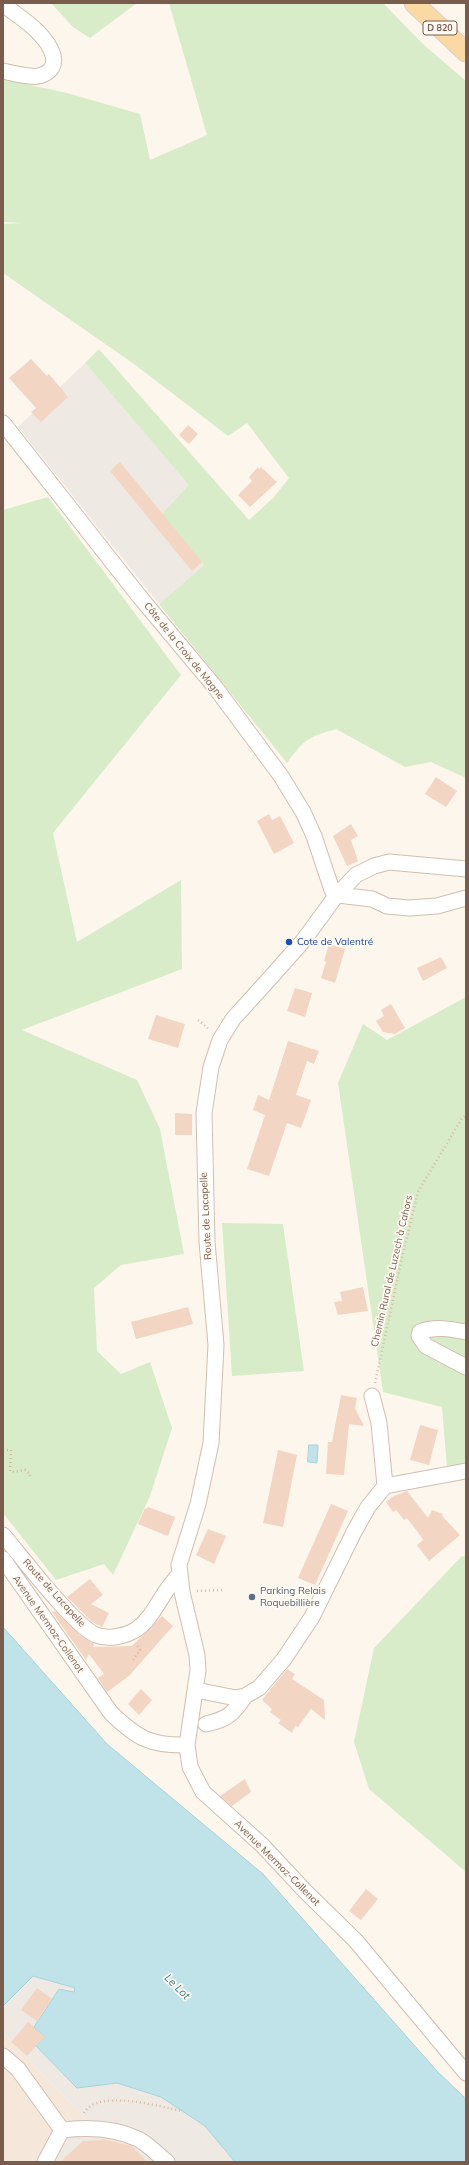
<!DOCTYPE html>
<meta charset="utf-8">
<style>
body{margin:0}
#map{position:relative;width:469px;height:2165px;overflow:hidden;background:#fdf6ec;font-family:Mulish,sans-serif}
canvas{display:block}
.frame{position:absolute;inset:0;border:4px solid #7a5c4d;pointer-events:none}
</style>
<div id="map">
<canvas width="469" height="2165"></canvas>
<div class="frame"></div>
</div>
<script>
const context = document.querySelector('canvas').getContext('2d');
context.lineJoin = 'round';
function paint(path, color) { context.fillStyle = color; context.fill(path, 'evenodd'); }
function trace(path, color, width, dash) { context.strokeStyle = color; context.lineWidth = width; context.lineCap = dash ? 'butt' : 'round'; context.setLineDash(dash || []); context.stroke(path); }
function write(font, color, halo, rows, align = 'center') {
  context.font = font + ' Mulish,sans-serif'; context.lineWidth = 3.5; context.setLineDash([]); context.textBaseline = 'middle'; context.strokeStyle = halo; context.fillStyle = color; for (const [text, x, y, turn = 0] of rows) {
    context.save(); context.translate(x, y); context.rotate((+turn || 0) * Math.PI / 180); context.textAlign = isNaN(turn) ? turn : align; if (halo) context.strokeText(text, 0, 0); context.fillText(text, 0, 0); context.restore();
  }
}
const residential = new Path2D(`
 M3,2033L87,2121L39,2162H3Z`);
const industrial = new Path2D(`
 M85,363L190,485L163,514L204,565L159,604L18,427Z
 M33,1976L75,1988L74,1992L59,1989L52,1999L37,2021L45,2037L36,2046L77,2088L117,2083L161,2097L205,2126L235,2162H39L87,2121L3,2033V2006Z`);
const green = new Path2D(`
 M51,3H137L90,38L73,27Z
 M169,3H383L423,44L466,81V778L431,762L405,767L336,729C309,737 304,739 287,763L159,604L204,565L162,514L189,485L85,363L99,349L249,520L274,497L289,478L247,423L228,436L134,364L3,273V224L23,223L3,222V79L67,93L140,114L150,160L207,135Z
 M48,497L181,675L53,833L77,942L181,880L182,969L22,1030L137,1080L160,1129L184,1254L121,1265L94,1288L97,1351L121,1374L150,1362L172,1428L150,1496L113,1575L104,1564L56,1580L3,1513V510Z
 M466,997V1462L447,1468L442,1407L383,1392L338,1083L363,1024L387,1040Z
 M222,1223L283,1224L304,1371L232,1376Z
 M466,1555V1872L369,1789L354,1742L374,1648L461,1557Z`);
const water = new Path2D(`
 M309,1445H318L317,1463L308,1462Z
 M3,1627L107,1744L263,1874L437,2071L466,2099V2162H235L205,2126L161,2097L117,2083L77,2088L36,2046L45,2037L34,2027L59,1989L74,1992L75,1988L33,1976L3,2006Z`);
const building = new Path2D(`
 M31,359L47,376L49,374L68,397L41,422L31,412L36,408L9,378Z
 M188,425L198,434L189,444L179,435Z
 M120,462L202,562L192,571L110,471Z
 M258,467L259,469L261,467L277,482L250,507L238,495L252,481L249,477Z
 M436,777L457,791L446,807L425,794Z
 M269,814L272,820L280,816L294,843L274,854L257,821Z
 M351,824L358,836L351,840L358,861L347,866L333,836Z
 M329,944L345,949L335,983L321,978L326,962L324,961Z
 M441,957L447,968L423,981L417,968Z
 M295,988L312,993L305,1017L287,1011Z
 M391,1004L405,1028L395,1034L383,1032L376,1021L384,1016L381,1010Z
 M156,1015L185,1024L178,1048L148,1039Z
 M288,1041L319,1051L314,1064L307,1061L296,1095L311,1100L301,1128L287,1123L269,1176L247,1169L265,1115L253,1110L258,1095L269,1100Z
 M175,1113L192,1114V1135H175Z
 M363,1287L368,1311L338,1315L334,1302L342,1301L340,1292Z
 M188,1307L193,1324L136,1339L131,1322Z
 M341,1395L357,1398L355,1408L364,1426L349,1424L344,1475L326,1474L328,1442H332Z
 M420,1425L438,1430L429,1465L410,1460Z
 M278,1450L297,1455L283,1527L263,1523Z
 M407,1491L428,1518L432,1510L443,1514L442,1516L460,1535L429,1561L417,1545L423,1540L417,1531L407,1518L404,1520L396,1510L393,1512L386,1502L394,1496Z
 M331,1504L348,1511L315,1585L298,1578Z
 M148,1507L175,1517L168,1536L138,1524L145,1508L147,1509Z
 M208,1529L226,1536L214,1564L196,1555Z
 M90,1579L103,1595L91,1604L109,1613L102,1627L92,1622L67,1597Z
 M55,1611L80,1635L94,1644L93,1647L132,1646L162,1616L173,1626L129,1676L107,1692L98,1678L104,1674L89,1654L86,1660L52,1612Z
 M287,1669L295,1674L292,1679L324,1700L325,1720L311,1709L298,1727L295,1726L292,1733L278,1723L281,1720L270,1712L272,1709L262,1700Z
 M141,1689L152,1700L139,1715L128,1704Z
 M245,1779L251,1792L232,1806L220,1796Z
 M366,1889L378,1899L361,1920L349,1911Z
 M37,1988L52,1999L37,2021L21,2010Z
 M28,2022L45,2037L27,2056L11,2042Z
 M103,2139L132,2146L147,2162H60L83,2141L101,2140Z`);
const path = new Path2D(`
 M198,1020L210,1030
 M375,1383L402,1258L418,1192L462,1118L466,1115
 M3,1450H11L10,1471L14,1472L25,1470L30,1474V1479
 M197,1591L222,1590
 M133,1660L140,1650L137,1645
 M84,2113C98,2088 160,2107 183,2111`);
const minor = new Path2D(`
 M3,4C14,13 27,21 37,31C50,44 66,68 39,76C33,78 11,73 3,71
 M3,423L139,596L215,687L281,776L303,812L314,836L332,890L336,896
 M466,869L389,862L374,866L356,875L336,896L303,941L271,977L233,1019L220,1040L211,1067L204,1113L207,1242L216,1345L211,1443L198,1504L179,1565L182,1592L197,1655L198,1670L187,1745L190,1767L203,1792L262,1845L305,1891L356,1941L466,2073
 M338,895L372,899L387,906L409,908L437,906L466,898
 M466,1332C451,1329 434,1326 420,1332L419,1336L426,1346L466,1367
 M385,1486L466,1471
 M3,1535C22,1557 73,1625 96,1635C109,1640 126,1636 137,1629C156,1615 162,1590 180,1574
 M3,1559L111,1713C137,1738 150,1746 187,1745
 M196,1690L236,1698L245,1696L259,1688L284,1659L312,1617L354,1532L368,1507L385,1486L379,1423L372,1396
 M206,1724C228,1719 233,1714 245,1696
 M3,2056L18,2069L62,2130
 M45,2162L62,2130C87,2127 115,2128 138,2139C148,2144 158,2155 167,2162`);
const major = new Path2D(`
 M414,3L466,52`);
const markers = [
 [289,942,4,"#1a4fb4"],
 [252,1597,4,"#5c6f8a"]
];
const shields = [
 [440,28,34]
];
const shieldNames = [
 ["D 820",440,28]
];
const streetNames = [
 ["Côte de la Croix de Magne",184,651,51],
 ["Route de Lacapelle",206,1216,-93],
 ["Chemin Rural de Luzech à Cahors",392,1271,-77],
 ["Route de Lacapelle",54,1593,48],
 ["Avenue Mermoz-Collenot",48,1624,55],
 ["Avenue Mermoz-Collenot",277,1863,45]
];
const transitNames = [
 ["Cote de Valentré",297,942]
];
const serviceNames = [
 ["Parking Relais",260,1591],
 ["Roquebillière",260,1603]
];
const waterNames = [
 ["Le Lot",177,1987,45]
];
paint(residential, '#f5e8da');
paint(industrial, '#efe9e4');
paint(green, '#d8ecc9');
paint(water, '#bfe3e8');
trace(water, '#a5d3da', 1);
paint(building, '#f3d5c3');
trace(minor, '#d1beb0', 17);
trace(major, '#dad1cd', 21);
trace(path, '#d9b8a5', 2.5, [1, 3]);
trace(minor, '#fff', 15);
trace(major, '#fbd9a5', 19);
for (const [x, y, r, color] of markers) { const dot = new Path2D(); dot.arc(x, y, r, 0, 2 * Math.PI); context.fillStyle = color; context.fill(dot); trace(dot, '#fffaf3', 1.5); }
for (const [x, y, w] of shields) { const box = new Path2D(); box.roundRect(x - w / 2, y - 7, w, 14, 3); context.fillStyle = '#fffaf3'; context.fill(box); trace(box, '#7a5c4d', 1); }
write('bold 9px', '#7a5c4d', null, shieldNames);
write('10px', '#7a5c4d', '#fffaf3', streetNames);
write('10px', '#164399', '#fffaf3', transitNames, 'left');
write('10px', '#4e5e75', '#fffaf3', serviceNames, 'left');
write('italic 11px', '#437c86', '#fffaf3', waterNames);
</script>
